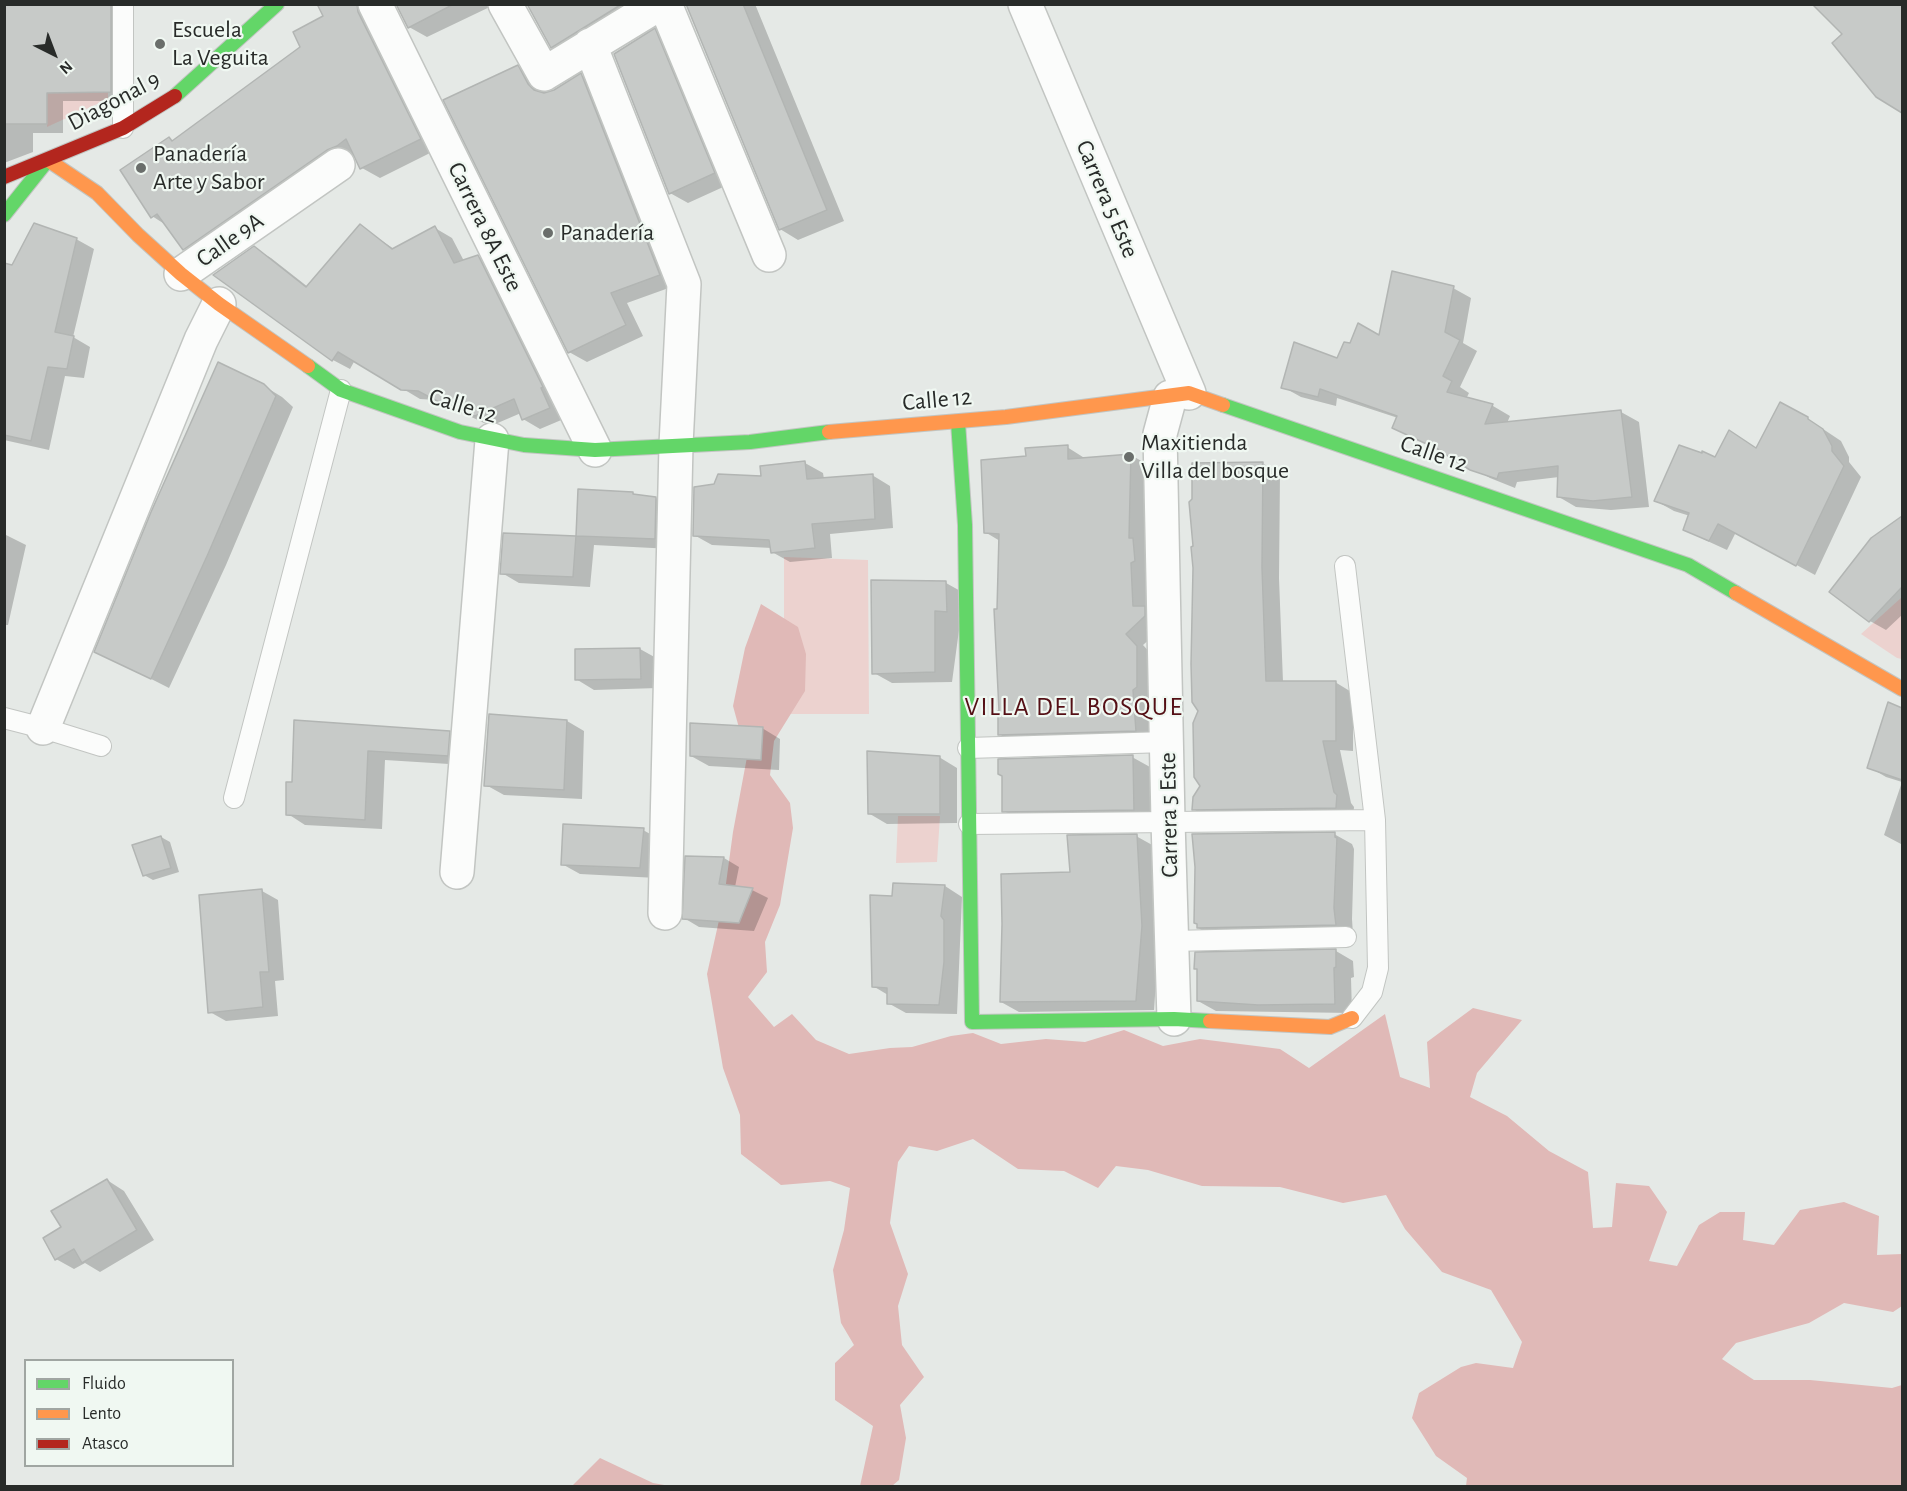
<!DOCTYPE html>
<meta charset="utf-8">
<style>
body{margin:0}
#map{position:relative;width:1907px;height:1491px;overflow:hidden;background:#e5e9e6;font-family:"Alegreya Sans",sans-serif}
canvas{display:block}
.frame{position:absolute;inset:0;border:6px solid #282b29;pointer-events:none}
.legend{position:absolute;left:24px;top:1359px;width:210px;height:108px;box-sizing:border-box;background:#f0f8f2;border:2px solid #a0a6a2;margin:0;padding:8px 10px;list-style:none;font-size:18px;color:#282b29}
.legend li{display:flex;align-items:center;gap:12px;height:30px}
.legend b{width:30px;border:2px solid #a0a6a2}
.north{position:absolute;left:24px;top:24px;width:60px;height:60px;-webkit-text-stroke:4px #f0f8f2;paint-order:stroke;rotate:138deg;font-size:16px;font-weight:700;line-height:24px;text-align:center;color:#282b29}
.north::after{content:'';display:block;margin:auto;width:21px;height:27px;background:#282b29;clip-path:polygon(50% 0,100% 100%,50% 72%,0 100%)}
</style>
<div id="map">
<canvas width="1907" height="1491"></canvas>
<div class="frame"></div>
<ul class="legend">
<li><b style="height:8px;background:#63d668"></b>Fluido</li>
<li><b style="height:8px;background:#ff974d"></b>Lento</li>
<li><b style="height:8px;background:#b3261e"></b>Atasco</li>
</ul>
<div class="north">N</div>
</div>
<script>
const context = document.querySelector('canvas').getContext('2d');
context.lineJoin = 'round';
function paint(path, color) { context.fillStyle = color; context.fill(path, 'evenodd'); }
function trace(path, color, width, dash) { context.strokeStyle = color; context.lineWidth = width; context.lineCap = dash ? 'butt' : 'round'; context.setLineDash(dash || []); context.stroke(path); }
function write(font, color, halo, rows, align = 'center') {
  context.font = font + ' "Alegreya Sans",sans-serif'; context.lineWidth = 4.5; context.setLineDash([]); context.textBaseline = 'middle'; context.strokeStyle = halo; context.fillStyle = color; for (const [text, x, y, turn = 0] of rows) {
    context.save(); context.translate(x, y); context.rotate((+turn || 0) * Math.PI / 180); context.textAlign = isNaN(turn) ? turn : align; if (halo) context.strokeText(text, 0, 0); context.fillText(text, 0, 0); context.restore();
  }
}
const green = new Path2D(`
 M108,92V99L47,127V93Z
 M784,557L868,560L869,714H784Z
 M1902,597V659L1897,658L1861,634Z
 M898,816H940L937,862L896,863Z`);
const forest = new Path2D(`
 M761,604L798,627L806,654L805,691L774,741L770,775L790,803L793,828L780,905L765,942L767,972L748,997L774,1027L792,1014L816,1040L849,1054L890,1048L912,1047L951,1036L973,1033L1001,1044L1046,1039L1085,1042L1124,1030L1163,1046L1200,1039L1280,1049L1309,1068L1385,1014L1400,1077L1430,1088L1427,1042L1473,1008L1522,1020L1477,1073L1470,1097L1507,1116L1549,1151L1588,1172L1593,1228L1612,1227L1616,1183L1649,1186L1667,1212L1649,1261L1677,1266L1699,1225L1720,1212H1745L1743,1240L1774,1245L1800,1210L1844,1202L1879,1216L1877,1255L1902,1254V1306L1893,1312L1844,1303L1809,1323L1736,1343L1722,1359L1754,1380H1810L1892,1388L1902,1385V1486H1466L1467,1478L1436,1456L1412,1418L1419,1393L1461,1367L1476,1363L1513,1368L1522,1342L1491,1290L1442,1272L1405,1229L1386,1195L1343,1203L1280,1187L1202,1186L1148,1170L1116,1166L1098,1188L1064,1171L1018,1169L973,1139L937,1151L909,1146L898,1162L890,1223L908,1274L898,1306L902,1345L924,1377L900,1405L906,1438L899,1480L892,1486H860L873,1426L835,1400V1363L854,1345L841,1323L833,1270L844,1230L850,1188L830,1181L781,1185L741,1154L740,1115L723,1068L707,974L724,898L733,832L747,757L733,706L745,648Z
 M600,1458L653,1483L670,1486H572Z`);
const shadow = new Path2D(`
 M4,4H130L127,101H63V133H33V152L4,163Z
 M333,4H377L438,149L380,178L362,168L356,156L346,159L202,259L184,249L166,225L152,216L169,139L174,141L301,48Z
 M398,4H496L427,37L409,27Z
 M528,4H657L570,57L552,47Z
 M687,4H755L844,221L798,240L780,229Z
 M1814,4H1902V111L1877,95L1844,34Z
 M655,30L673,40L732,183L688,203L670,193Z
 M518,67L536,77L545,94L554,91L581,75L599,85L677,285L627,303L643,336L587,362L569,352Z
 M360,226L394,249L435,228L452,238L464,261L478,256L495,266L566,418L540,429L523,419L521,413L493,425L484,423L436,400L420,399L355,360L350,369L333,360L254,248L271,258L308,287Z
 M76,239L94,249L73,337L90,347L84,378L65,376L49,450L4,440V265L12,267Z
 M1453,288L1471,298L1463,343L1477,351L1460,387L1469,393L1466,399L1493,406L1510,416L1507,423L1621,412L1639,422L1649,507L1611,510L1576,507L1559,497V477L1517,482L1515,488L1490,478L1444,452L1393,428L1398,418L1337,398L1336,406L1301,397L1283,387L1380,337Z
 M264,386L282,397L293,407L226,565L169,688L96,651Z
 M1808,419L1841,441L1849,457V462L1861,477L1815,575L1736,532L1727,550L1703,539L1685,529L1690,516L1674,511L1656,501L1716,459L1757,449Z
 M1067,447L1086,459L1131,455L1150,466L1163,627L1143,645L1155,658L1154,741L1018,745L999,734L1000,541L985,532L1027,458Z
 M805,463L823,473L824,479L872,475L890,486L893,528L830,534L832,558L790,562L772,552V548L712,545L694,535L763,478Z
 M1262,463L1280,473L1279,578L1283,682H1335L1353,693V751L1340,750L1351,803L1354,807L1353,818L1211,819L1193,809L1202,786L1199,711Z
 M580,491L633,493L638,496L656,498L673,509L672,549L594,545L590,587L519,583L502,573L505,534L578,537Z
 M1896,523L1902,527V615L1886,630L1870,621Z
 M4,534L26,545L8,625H4Z
 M946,583L964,593L952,682L892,683L874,673Z
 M640,649L658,659V688L594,690L576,679Z
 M1885,716L1902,722V843L1901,844L1884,835L1902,782L1886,777L1869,767Z
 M296,721L449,733L467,743L465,765L385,760L382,829L305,825L288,814L294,783Z
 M567,721L584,731L582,799L504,795L486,785Z
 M762,728L780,739L779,770L709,766L691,756Z
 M939,757L957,768V823L887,824L870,814Z
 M1132,757L1150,767L1151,820L1022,821L1004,811Z
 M643,830L661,840L657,878L580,874L562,864Z
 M1334,834L1352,844L1354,849L1352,919L1353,935L1216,938L1198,928L1197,867Z
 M1136,836L1154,846L1159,937L1154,1010L1019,1012L1001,1002L1071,873Z
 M161,837L170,842L179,872L153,880L144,875Z
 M724,858L739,867L735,887L752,890L768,898L754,931L699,927L684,918Z
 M945,886L962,897L957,1014L906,1013L888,1003V995L873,986L894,897Z
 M262,891L278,900L284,980L275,981L278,1016L226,1021L210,1012Z
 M1336,951L1353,961L1354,977L1351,978L1352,1013L1216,1011L1198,1001L1199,970L1196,969Z
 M107,1180L124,1191L154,1240L100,1272L85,1263L74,1269L56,1259L63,1228Z`);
const building = new Path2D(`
 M4,4H111V92L47,93V124H4Z
 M317,4H357L358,12L421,139L360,169L346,139L337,146L327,150L183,250L157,214L151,218L120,170L169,137L172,141L300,47L293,32L323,16Z
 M396,4H454L408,28Z
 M527,4H622L551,48Z
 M686,4H743L827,210L779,230Z
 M1812,4H1902V113L1876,97L1832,43L1842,34Z
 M655,28L715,173L669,194L614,54Z
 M518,65L528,84L534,90L544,93L554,90L581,73L660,275L611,293L626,325L568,353L443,100Z
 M34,223L77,238L55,332L74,336L67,369L48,367L31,441L4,435V263L12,265Z
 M360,224L392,249L435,226L454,263L478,255L543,387L541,388L550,408L522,420L514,399L475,416L456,411L418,391L401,390L338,352L332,361L213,275L254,246L306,287Z
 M1392,271L1454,286L1445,332L1460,340L1443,376L1452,381L1447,392L1493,404L1485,424L1621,410L1632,497L1593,501L1557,497L1558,466L1499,473L1497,479L1470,470L1443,453L1444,452L1392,428L1397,416L1320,389L1318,397L1281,388L1294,342L1337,358L1344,342L1350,343L1358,323L1379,335Z
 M218,362L264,384L276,396L208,554L151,679L94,652L151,512Z
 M1780,402L1808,417V419L1823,429L1832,446V451L1844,466L1796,566L1718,524L1709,541L1683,530L1689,513L1654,501L1679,445L1702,453V451L1715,457L1729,430L1756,448Z
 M1068,445V459L1131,454L1129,538H1133L1135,561L1131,563L1133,606H1145V616L1126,634L1137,646V687L1133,690L1136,731L998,735V711H999L994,609H997L999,534L984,533L981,460L1026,456L1025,448Z
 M805,461L807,479L873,474L875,519L812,524L815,548L771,553L769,540L693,536L694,487L714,484L718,474L761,476L760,466Z
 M1263,462L1262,567L1266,681H1336V741H1323L1334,792L1337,795L1336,808L1192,810L1193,797L1200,786L1194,777L1193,723L1198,711L1192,702L1191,664L1193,568L1191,547L1193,546L1189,502L1192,499V463Z
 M578,489L633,492V494L656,497L655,539L576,536Z
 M1902,516V587L1869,622L1829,592L1871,538Z
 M503,533L576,536L573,577L500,574Z
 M871,580L946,581L947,612L935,611V672L872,674Z
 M640,648L641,679L575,680V649Z
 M1888,702L1902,708V780L1867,768Z
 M489,714L567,720L564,790L484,786Z
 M294,720L450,731L448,756L368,751L365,820L286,815V782H292Z
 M690,723L763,727L761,760L690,756Z
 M867,751L940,756V814H868Z
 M1133,755L1134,810L1002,812V776L998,774V759Z
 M563,824L644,828L640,868L561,865Z
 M1335,832V837L1337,838L1334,908L1336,925L1197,928V924L1194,923L1195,867L1192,834Z
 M1137,834L1142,926L1136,1001L1000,1002L1002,924L1001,874L1070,872L1067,835Z
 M161,836L171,868L143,876L132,845Z
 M685,856L724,857L719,884L753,888L739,923L682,919Z
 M893,883L945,885L941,916L944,920V962L939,1005L887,1004V988L872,987L870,895L892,896Z
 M262,889L269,972H260L263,1007L208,1013L199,895Z
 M1336,949V967L1334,968L1335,1004L1258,1005L1197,1001V969H1194L1195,952Z
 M107,1179L137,1230L82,1263L74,1249L55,1260L43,1238L61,1227L51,1211Z`);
const lane = new Path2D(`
 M123,4V128
 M1345,566L1375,820L1378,968L1372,992L1352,1018
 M4,718L43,728L101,746
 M968,748L1167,742
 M234,798L341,390
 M969,824L1375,820
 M1172,941L1346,937`);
const street = new Path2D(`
 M375,4L595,450
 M505,4L544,74L659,4
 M665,4L769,255
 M1025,4L1189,393
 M590,45L684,284L676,445L665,913
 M181,274L338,165
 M1170,397L1160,434L1168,821L1174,1019
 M43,728L201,340L219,304
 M457,872L492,440`);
const fast = new Path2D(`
 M175,96L277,4
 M4,215L47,161
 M308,366L341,390L460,432L524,445L595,450L750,442L829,432
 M1223,405L1688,565L1736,593
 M958,422L965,525L972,1022L1174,1019L1210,1021`);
const slow = new Path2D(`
 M48,160L97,193L138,235L181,274L219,304L308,366
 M829,432L1006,417L1189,393L1223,405
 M1736,593L1902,689
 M1210,1021L1330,1027L1352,1018`);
const jam = new Path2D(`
 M4,177L123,128L175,96`);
const markers = [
 [160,44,6,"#6a6e6b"],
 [141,168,6,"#6a6e6b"],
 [548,233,6,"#6a6e6b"],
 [1129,457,6,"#6a6e6b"]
];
const poiNames = [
 ["Escuela",172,30],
 ["La Veguita",172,58],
 ["Panadería",153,154],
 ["Arte y Sabor",153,182],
 ["Panadería",560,233],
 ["Maxitienda",1141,443],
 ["Villa del bosque",1141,471]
];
const streetNames = [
 ["Diagonal 9",114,101,-28],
 ["Carrera 5 Este",1107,199,67],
 ["Carrera 8A Este",485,227,64],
 ["Calle 9A",230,240,-35],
 ["Calle 12",937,400,-5],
 ["Calle 12",463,406,17],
 ["Calle 12",1434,454,19],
 ["Carrera 5 Este",1169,815,-91]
];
const neighbourhoodNames = [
 ["VILLA DEL BOSQUE",1074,707]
];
paint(green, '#ecd2cf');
paint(forest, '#e0b9b7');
paint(shadow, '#0003');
paint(building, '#c7cac8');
trace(building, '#b2b5b3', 1.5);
trace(lane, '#c2c5c2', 22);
trace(street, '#c2c5c2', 36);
trace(fast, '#c2c5c2', 16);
trace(slow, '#c2c5c2', 16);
trace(jam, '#c2c5c2', 16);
trace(lane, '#fbfcfb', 20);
trace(street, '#fbfcfb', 33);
trace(fast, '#63d668', 14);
trace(slow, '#ff974d', 14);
trace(jam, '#b3261e', 14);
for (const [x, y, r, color] of markers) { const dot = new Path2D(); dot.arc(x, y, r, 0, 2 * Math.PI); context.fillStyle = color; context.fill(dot); trace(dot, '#f0f8f2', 2); }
write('24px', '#282b29', '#f0f8f2', poiNames, 'left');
write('24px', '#282b29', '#f0f8f2', streetNames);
context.letterSpacing = '1.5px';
write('26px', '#540f15', '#f0f8f2', neighbourhoodNames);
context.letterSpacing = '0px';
</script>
